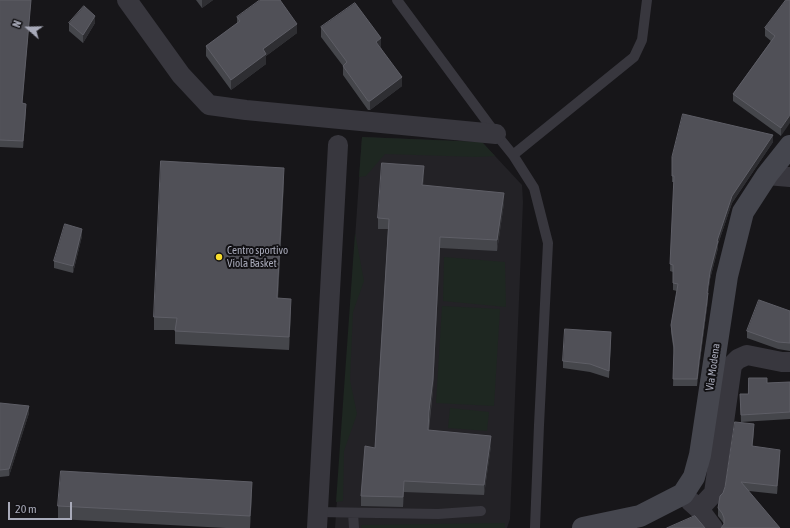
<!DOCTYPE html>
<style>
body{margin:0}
#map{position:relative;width:790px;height:528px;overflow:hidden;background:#171619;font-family:"Asap Condensed",sans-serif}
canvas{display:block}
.north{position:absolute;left:8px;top:8px;width:40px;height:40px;-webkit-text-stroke:3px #121114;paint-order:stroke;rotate:290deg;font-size:11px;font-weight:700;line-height:16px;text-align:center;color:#a8aab9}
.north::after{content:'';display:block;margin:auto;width:14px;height:18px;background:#a8aab9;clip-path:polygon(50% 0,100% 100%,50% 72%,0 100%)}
.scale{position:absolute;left:8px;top:502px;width:64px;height:18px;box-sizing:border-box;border:2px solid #a8aab9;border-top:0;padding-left:5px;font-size:12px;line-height:14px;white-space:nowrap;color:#a8aab9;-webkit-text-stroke:3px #121114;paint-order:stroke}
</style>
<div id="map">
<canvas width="790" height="528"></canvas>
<div class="north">N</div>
<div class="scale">20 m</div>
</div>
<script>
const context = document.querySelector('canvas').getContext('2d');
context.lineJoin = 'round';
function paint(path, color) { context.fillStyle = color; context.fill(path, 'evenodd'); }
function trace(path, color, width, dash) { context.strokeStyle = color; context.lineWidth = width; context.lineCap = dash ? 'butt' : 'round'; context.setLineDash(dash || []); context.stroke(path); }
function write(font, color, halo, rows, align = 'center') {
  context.font = font + ' "Asap Condensed",sans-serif'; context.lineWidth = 4; context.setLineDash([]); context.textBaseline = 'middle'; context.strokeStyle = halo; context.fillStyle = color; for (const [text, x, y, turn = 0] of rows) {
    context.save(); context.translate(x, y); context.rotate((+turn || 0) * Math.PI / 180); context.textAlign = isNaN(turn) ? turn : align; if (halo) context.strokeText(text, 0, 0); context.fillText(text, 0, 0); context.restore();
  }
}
const built = new Path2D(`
 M362,137L482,142L522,185L523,202L510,519L507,528H335Z`);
const green = new Path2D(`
 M362,137L482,142L495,156L477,157L385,154L366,176L359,177Z
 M355,233L364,281L353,312L350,380L357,414L344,451L343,501L336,502Z
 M444,257L505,262L506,307L443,301Z
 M442,306L500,309L494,406L436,403Z
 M450,408L489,412L487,431L448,428Z
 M505,523V528H362L361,525Z`);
const lane = new Path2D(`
 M397,0L496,134L513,155L534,188L548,243L539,425L535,528
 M513,155L634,57L642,40L647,0
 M317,512L438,514L481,511
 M353,513L354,528`);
const street = new Path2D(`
 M127,0L181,75L209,105L246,110L496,134
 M767,175L790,177
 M690,501L699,509L713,528
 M699,509L714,493L732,365L738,359L747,355L782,362H790
 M317,528L338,145`);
const secondary = new Path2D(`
 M583,528L640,516L683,494L694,477L700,455L727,276L743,212L767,175L790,146`);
const wall = new Path2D(`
 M0,0H31L22,103L26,111L23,148L0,147Z
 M196,0H213L202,8Z
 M786,0L781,136L733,101V94L771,41L765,36V28Z
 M237,17L297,33L266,56V64L231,90L206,56V46L237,24Z
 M69,23H95L83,43L69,31Z
 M321,27L381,48L402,86L370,110H368L343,75V66L321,37Z
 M773,142L732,203L718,244V248L710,279L708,294V300L699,368L697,386H673L674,353L671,332V325L677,291L673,290V272L670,271L674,182H672V157Z
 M424,176L423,185L504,203L497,251L440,248L433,390L429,430L491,446L484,495L404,492L403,507L361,506V496L375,448L388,229H378V218Z
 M284,181L278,298L291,312L289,350L175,344V330H154V317Z
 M82,236L73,273L54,268V261Z
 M790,311V351L778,349L747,338V331Z
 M611,339L609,378L590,372L563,368V361Z
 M790,382V419L741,422L740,394H748L767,383Z
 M0,403L29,413L9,476L0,477Z
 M754,432L752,446L780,458L777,494L749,491L724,524L722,521L718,516V508L723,493Z
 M252,495L250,528H226L58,519V506Z`);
const shadedWall = new Path2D(`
 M31,0L22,110V103Z
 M202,0H213L202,8Z
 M95,16V23L83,43V35Z
 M297,24V33L266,56V64L231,90V80L263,49Z
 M381,38V48L376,42Z
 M402,77V86L370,110V101Z
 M26,104V111L23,148V141Z
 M790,115V123L781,136V128Z
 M773,135V142L732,203L718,244V248L710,279L708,294V300L699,368L697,386L699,361L707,293L710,272L717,241L732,196Z
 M424,166V176L422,195V185Z
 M284,168V181L277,311V298Z
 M504,193V203L497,251V240Z
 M82,229V236L73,273V266Z
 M440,237L433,390L429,421L428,440V430Z
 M291,299V312L289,350V337Z
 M611,332V339L609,378V371Z
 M29,406V413L9,476V469Z
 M754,424V432L752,454V446Z
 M491,436V446L484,495V485Z
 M780,450V458L777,494V486Z
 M404,481V492L403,507V497Z
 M252,482V495L250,528V516Z`);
const building = new Path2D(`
 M0,0H31L22,103L26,104L23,141L0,140Z
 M260,0H280L297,24L263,49L266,54L231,80L206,46L240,21L237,17Z
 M786,0H790V115L781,128L733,94L775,36L765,28Z
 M355,3L381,38L376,42L402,77L370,101H368L343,66L347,62L321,27Z
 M84,6L95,16L83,35L69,23Z
 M683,114L773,135L732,196L717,241H718L710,272L707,293H708L699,361L697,379H673L674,347L671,325L678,284L673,283V265L670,264L674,176H672V157Z
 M161,161L284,168L277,298L291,299L289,337L175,331L177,318L154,317Z
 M382,163L424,166L422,185L504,193L497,240L440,237L433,379L429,411L428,430L491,436L484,485L404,481L403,497L361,496L365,446L375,448L389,219L378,218Z
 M65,224L82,229L73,266L54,261Z
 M759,300L790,311V343L778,342L747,331Z
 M565,329L611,332L609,371L590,364L563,361Z
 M749,378H767V383L790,382V412L741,415L740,394H748Z
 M0,403L29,406L9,469L0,470Z
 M735,422L754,424L752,446L780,450L777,486L741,482L780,528H721L724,524V518L722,513L718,508L720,496L723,493L725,487Z
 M61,471L252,482L250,516L58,506Z
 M695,516L705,528H667Z`);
const markers = [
 [219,257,4,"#f9de2e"]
];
const poiNames = [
 ["Centro sportivo",227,251],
 ["Viola Basket",227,264]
];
const streetNames = [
 ["Via Modena",713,367,-82]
];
paint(built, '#232226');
paint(green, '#1e2721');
trace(lane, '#38373e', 10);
trace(street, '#38373e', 20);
trace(secondary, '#45464e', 22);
paint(wall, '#45464b');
paint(shadedWall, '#2e2e32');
paint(building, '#505057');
trace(building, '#5e5e66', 1);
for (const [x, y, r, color] of markers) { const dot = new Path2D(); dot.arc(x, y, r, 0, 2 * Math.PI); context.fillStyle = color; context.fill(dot); trace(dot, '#121114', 1.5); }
write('11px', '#a8aab9', '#121114', poiNames, 'left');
write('11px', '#a8aab9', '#121114', streetNames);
</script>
